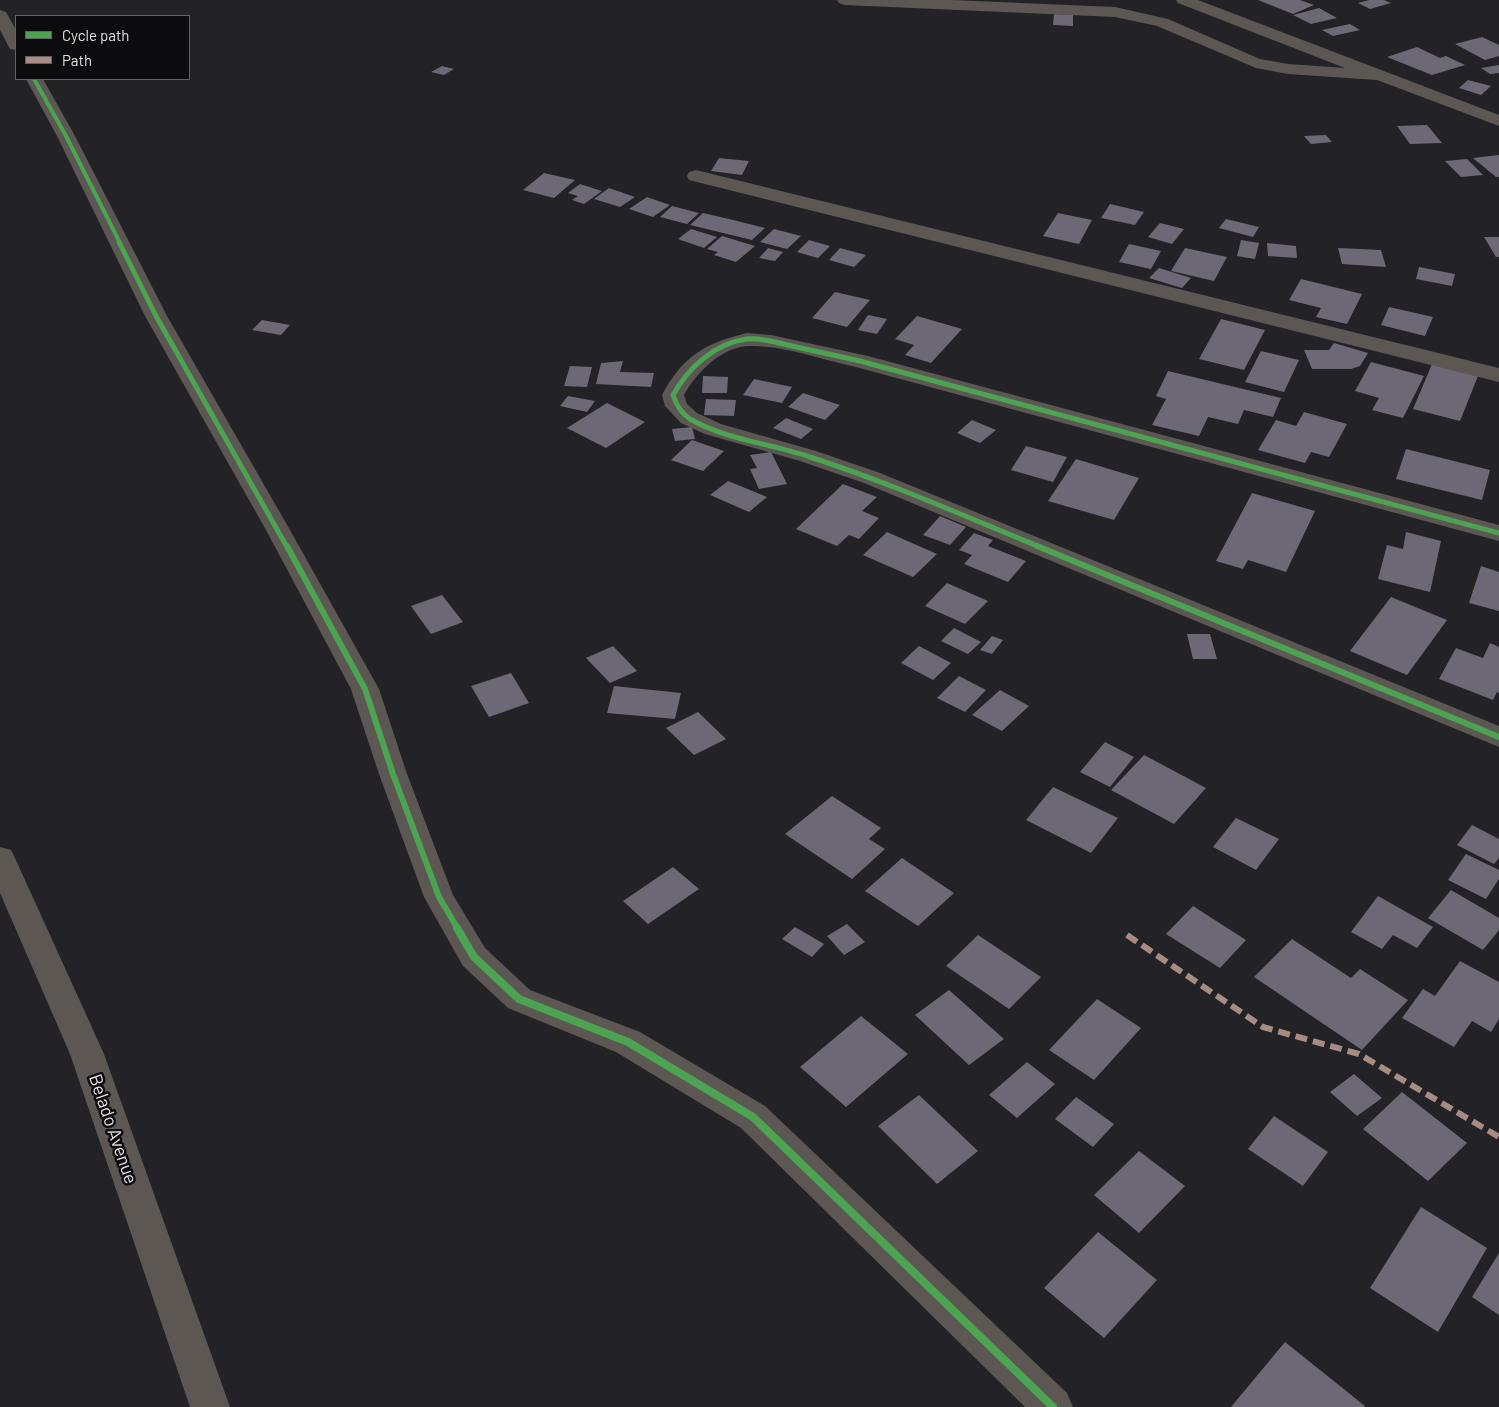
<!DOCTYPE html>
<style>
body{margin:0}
#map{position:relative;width:1499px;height:1407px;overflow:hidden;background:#232226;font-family:Barlow,sans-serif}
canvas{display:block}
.legend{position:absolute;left:15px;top:15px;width:175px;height:65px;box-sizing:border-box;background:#0c0b0e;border:1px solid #626164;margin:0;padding:6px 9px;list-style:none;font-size:15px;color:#e2e1e6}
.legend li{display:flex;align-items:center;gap:10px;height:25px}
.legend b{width:25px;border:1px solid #626164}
</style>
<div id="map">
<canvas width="1499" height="1407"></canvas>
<ul class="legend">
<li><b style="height:6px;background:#4ca352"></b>Cycle path</li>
<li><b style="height:6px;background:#a88b81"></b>Path</li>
</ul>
</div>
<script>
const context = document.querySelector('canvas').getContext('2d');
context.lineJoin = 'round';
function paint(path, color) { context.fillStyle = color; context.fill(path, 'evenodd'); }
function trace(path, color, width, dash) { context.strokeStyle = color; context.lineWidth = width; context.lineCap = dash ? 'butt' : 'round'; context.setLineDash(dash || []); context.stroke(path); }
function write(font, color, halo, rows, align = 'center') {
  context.font = font + ' Barlow,sans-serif'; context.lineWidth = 5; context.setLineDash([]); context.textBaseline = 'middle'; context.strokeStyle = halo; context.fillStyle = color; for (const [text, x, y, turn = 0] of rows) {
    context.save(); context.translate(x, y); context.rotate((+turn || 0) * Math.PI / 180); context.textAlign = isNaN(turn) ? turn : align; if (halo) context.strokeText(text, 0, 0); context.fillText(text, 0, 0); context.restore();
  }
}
const building = new Path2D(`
 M1258,0H1300L1314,5L1293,14Z
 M1369,0H1384L1391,3L1370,9L1358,3Z
 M1319,8L1337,18L1311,24L1293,15Z
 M1054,14L1073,15V26L1053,25Z
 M1350,24L1360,30L1333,36L1322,30Z
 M1482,37L1499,45V56L1485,60L1455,44Z
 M1417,47L1440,58L1446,56L1465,65L1432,75L1387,57Z
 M1499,65V73L1490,74L1481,68Z
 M442,66L454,69L444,75L431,72Z
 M1468,80L1491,86L1481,95L1459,88Z
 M1427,125L1442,143L1410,144L1397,126Z
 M1326,135L1332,142L1311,144L1304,136Z
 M1499,155V177H1496L1473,158Z
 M719,158L749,161L742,175L711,171Z
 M1467,159L1483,175L1461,177L1445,161Z
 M544,173L575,180L554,198L523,190Z
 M580,184L602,191L584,204L572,200L578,196L568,193Z
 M609,188L635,197L620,207L594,199Z
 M647,197L670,205L653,217L629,209Z
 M1110,204L1144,212L1135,225L1101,218Z
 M672,206L699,213L687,224L660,217Z
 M703,213L733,220L765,228L752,240L690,225Z
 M1058,213L1092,220L1079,244L1043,236Z
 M1226,219L1259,227L1253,237L1219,228Z
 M1160,223L1184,229L1172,244L1148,237Z
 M691,229L717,237L704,248L678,239Z
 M774,229L801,236L787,249L760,242Z
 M722,236L755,246L736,262L714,255L718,252L707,249Z
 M1484,237H1499V257H1496Z
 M809,240L830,246L818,258L797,252Z
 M1241,240L1259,243L1255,259L1237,256Z
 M1267,243L1296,246L1297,258L1268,256Z
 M1129,244L1161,251L1151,269L1119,262Z
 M768,248L783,252L775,261L759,258Z
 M840,248L866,255L854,267L829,260Z
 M1185,248L1227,257L1214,281L1171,271Z
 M1338,248L1381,250L1386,267L1342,264Z
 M1419,267L1455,274L1452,286L1416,279Z
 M1159,268L1191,278L1182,288L1149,278Z
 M1301,279L1362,294L1347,324L1316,317L1321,308L1289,300Z
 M835,292L870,300L847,327L812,318Z
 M1389,307L1433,317L1425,336L1381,325Z
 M868,315L887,319L877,334L858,330Z
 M917,316L962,329L931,363L905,355L914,345L895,339Z
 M1221,319L1265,330L1244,370L1199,359Z
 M262,320L290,325L281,335L252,330Z
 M1334,343L1368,353L1360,366L1351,369H1312L1304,350H1329Z
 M1261,351L1299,360L1284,392L1245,382Z
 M623,361L620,372L654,373L651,387L596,384L601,363Z
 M1371,362L1424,376L1403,418L1372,410L1379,398L1355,391Z
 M1432,364L1478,376L1460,421L1413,409Z
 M570,366L592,367L587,387L564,386Z
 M1168,371L1281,398L1273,417L1244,410L1238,424L1208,417L1199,436L1152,425L1166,399L1156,396Z
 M703,376L728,377L727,393H702Z
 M754,379L792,387L782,403L743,395Z
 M803,393L840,405L825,420L788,407Z
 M568,396L595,401L587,412L560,406Z
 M706,399L736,400L734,416L704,415Z
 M607,403L645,422L606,448L567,428Z
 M1304,412L1347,424L1329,457L1311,452L1305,463L1258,450L1276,420L1296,426Z
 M786,418L813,429L801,439L773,428Z
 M972,420L996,430L980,443L957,433Z
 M692,427L695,439L675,441L672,429Z
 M692,440L724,451L703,471L671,460Z
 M1026,446L1067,457L1053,482L1011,470Z
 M1406,449L1490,470L1482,500L1396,479Z
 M771,452L787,484L759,489L750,469L757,468L750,455Z
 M1076,459L1139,478L1114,520L1048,501Z
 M728,481L767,497L749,512L710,495Z
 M843,484L877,497L862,511L879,518L859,539L849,535L837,546L796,529Z
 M1252,493L1315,511L1286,572L1248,560L1243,569L1216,561Z
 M940,516L966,527L950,545L923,535Z
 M887,532L937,554L913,577L863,555Z
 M1406,532L1441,541L1430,592L1378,579L1387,545L1403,549Z
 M974,533L993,540L988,546L1026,561L1008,582L964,564L972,555L959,550Z
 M1481,566L1499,572V611L1469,603Z
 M947,583L988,601L965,624L925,606Z
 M442,595L463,622L431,634L411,606Z
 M1391,597L1447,620L1407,675L1350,651Z
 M954,628L981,642L968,654L941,641Z
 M1187,634H1210L1217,659H1193Z
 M992,636L1003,640L992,654L980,650Z
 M1490,643L1499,647V693L1497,692L1493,700L1439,679L1456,648L1483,658Z
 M613,646L637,671L610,683L586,658Z
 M919,646L951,663L933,680L901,663Z
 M511,673L529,703L489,717L471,686Z
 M959,676L986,690L965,712L937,698Z
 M614,686L681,693L675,719L607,713Z
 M1000,690L1029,706L1002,731L972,715Z
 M698,712L726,739L694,755L666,728Z
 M1105,742L1134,757L1110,787L1080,772Z
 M1144,755L1206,788L1174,824L1111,790Z
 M1053,787L1118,818L1091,853L1026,820Z
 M832,796L881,828L869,839L885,849L852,879L785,834Z
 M1236,818L1279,839L1256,870L1213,847Z
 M1472,825L1499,839V858L1494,864L1457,845Z
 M1466,854L1499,870V879L1486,899L1448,880Z
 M902,858L954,893L918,926L865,891Z
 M673,867L699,889L648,924L623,901Z
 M1451,890L1499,918V930L1483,950L1428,918Z
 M1378,896L1433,927L1417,948L1393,935L1382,949L1351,932Z
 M1193,906L1246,940L1220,968L1166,934Z
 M847,924L865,942L844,955L827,936Z
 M795,927L824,944L812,957L782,939Z
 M978,935L1041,977L1009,1009L946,966Z
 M1292,939L1351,978L1360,969L1408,1000L1362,1050L1254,977Z
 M1460,961L1499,982V1019L1491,1032L1472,1021L1454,1047L1402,1018L1423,989L1435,996Z
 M949,990L1004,1039L969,1065L915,1015Z
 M1097,999L1141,1028L1094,1080L1049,1050Z
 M861,1016L908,1054L846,1107L800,1067Z
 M1027,1062L1055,1084L1017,1118L989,1095Z
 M1354,1074L1382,1098L1357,1116L1330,1092Z
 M1402,1092L1467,1143L1428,1181L1363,1129Z
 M919,1095L978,1151L937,1184L878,1126Z
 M1076,1097L1114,1124L1093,1147L1055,1119Z
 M1274,1116L1328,1152L1303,1186L1248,1149Z
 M1139,1151L1185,1186L1139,1233L1094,1195Z
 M1421,1207L1487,1248L1438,1332L1370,1288Z
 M1098,1232L1157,1280L1104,1338L1044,1288Z
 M1499,1253V1315L1472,1297Z
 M1285,1342L1365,1406L1364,1407H1231Z`);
const minor = new Path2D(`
 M837,0H952L1115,7L1168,19L1260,59L1288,64L1345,68L1178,3L1176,0H1198L1499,115V126L1377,80L1288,74L1256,68L1157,26L1115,17L845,5L839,3Z
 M0,10L6,12L16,30V50L10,49L0,30Z
 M26,79H43L75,136L167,316L290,530L379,689L407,774L453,895L485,948L530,990L640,1032L765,1106L1067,1393L1073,1407H1025L741,1128L616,1052L508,1008L463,966L424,897L379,774L351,689L266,530L145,316L57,136Z
 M696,170L1499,368V382L689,180L687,176L689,172Z
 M747,333L771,335L868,356L1499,525V541L856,367C824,360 781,345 750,346C722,346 696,373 684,395L687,404L697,413L721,424L816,451L880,473L1499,726V747L864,483L800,461L705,434L681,423L665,406L662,395C683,356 705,343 747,333Z
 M0,847L11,850L15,858L104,1054L230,1407H190L70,1054L0,893Z`);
const quiet = new Path2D(`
 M1127,935L1263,1027L1359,1054L1499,1137`);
const cyclewayFar3 = new Path2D(`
 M34,79L66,136L120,243`);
const cyclewayFar2 = new Path2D(`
 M119,242L156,316L287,547
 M1040,547C964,516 888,482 810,457C772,444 724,439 690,419C681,413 676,405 673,395C688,368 715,343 747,339C761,337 778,343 792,346C815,351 837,356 860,361L1499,533`);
const cyclewayFar1 = new Path2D(`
 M287,546L365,689L393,774L439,897L458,929
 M1037,546L1499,737`);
const cycleway = new Path2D(`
 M457,928L474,957L519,999L628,1042L753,1117L1053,1407`);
const nearStreetnames = [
 ["Belado Avenue",113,1129,71]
];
paint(building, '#6c6876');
paint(minor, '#5c5752');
trace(quiet, '#a88b81', 6, [12, 6]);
trace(cyclewayFar3, '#4ca352', 4);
trace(cyclewayFar2, '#4ca352', 5);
trace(cyclewayFar1, '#4ca352', 6);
trace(cycleway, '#4ca352', 8);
write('18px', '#e2e1e6', '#0c0b0e', nearStreetnames);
</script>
